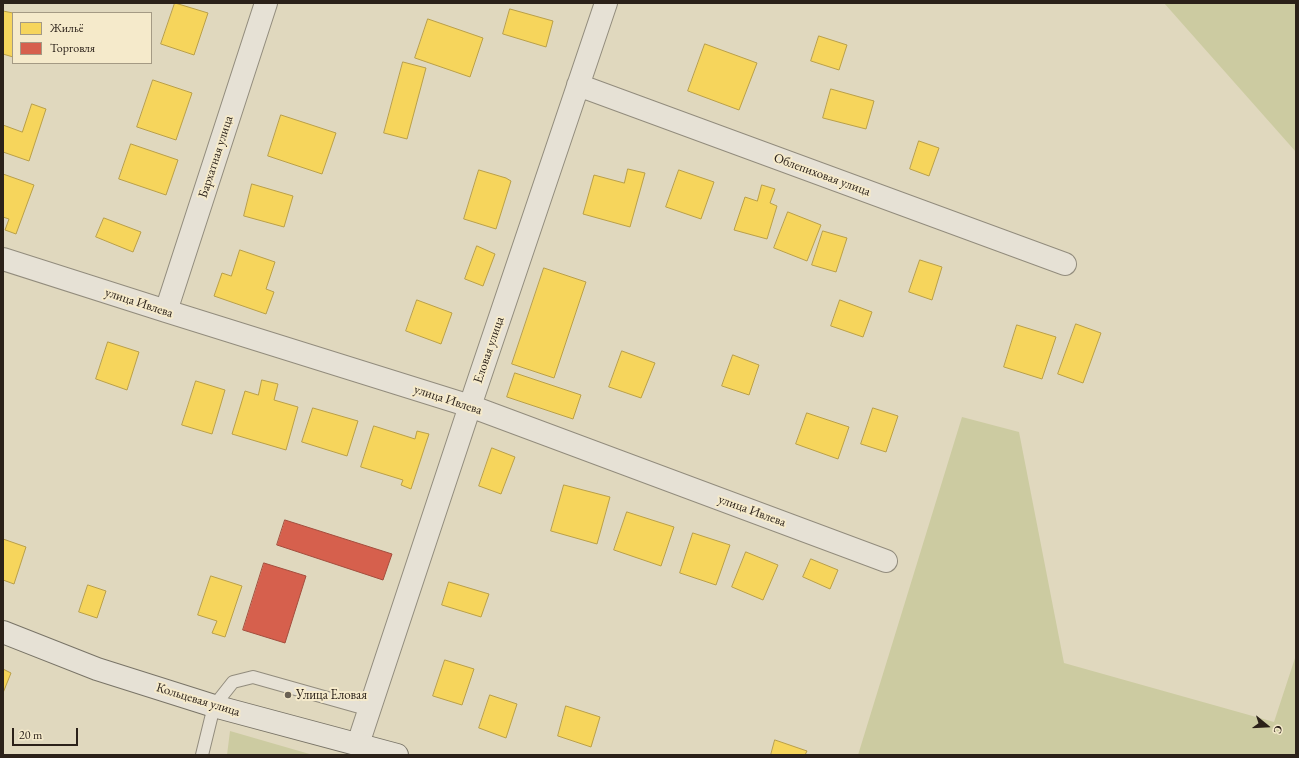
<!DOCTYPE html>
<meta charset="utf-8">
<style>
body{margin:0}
#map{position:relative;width:1299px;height:758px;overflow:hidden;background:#e0d8be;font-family:"EB Garamond",serif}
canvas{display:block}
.frame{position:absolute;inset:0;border:4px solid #2b2119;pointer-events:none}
.legend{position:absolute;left:12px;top:12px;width:140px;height:52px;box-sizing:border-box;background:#f5eacb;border:1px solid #a49a84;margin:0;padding:5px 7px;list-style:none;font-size:12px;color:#2b2119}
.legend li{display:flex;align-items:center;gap:8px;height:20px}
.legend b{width:20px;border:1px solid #a49a84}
.north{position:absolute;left:1247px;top:706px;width:40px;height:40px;-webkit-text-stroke:3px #f5eacb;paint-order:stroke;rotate:108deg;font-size:11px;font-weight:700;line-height:16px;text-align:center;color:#2b2119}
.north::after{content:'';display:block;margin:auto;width:14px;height:18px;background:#2b2119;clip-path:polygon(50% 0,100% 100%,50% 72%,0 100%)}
.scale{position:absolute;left:12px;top:728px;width:66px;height:18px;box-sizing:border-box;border:2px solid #2b2119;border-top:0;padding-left:5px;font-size:12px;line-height:14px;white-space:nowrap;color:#2b2119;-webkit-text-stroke:3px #f5eacb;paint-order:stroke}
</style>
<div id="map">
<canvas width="1299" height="758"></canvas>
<div class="frame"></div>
<ul class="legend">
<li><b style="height:11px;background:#f6d55c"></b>Жильё</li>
<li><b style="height:11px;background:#d6604d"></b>Торговля</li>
</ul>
<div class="north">С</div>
<div class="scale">20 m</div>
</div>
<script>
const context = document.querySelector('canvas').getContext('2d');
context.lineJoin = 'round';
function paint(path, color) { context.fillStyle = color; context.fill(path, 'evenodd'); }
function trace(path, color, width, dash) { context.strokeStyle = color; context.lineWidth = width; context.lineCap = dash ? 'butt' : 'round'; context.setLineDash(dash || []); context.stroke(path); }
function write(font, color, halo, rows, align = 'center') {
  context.font = font + ' "EB Garamond",serif'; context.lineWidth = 4; context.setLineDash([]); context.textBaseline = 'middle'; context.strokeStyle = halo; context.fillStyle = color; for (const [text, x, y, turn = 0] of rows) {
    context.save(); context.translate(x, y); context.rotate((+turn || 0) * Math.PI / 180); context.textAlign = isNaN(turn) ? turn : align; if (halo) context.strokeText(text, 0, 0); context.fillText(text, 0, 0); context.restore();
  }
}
const green = new Path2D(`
 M1164,3H1296V152Z
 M962,417L1019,432L1064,663L1274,722L1296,655V755H858Z
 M230,731L313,755H227Z`);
const homes = new Path2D(`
 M175,3L208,13L194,55L161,44Z
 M510,9L553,21L546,47L503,34Z
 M3,11L13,13V57L3,54Z
 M428,19L483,38L470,77L415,58Z
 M819,36L847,45L839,70L811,61Z
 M705,44L757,63L739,110L688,91Z
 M403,62L426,68L407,139L384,133Z
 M153,80L192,93L176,140L137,127Z
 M831,89L874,101L866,129L823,118Z
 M32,104L46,109L29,161L3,152V125L22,132Z
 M281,115L336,133L322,174L268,156Z
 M919,141L939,148L929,176L910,169Z
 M131,144L178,160L166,195L119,179Z
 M628,169L645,173L630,227L583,214L594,175L624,183Z
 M479,170L506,178L511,181L496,229L464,219Z
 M679,170L714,182L701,219L666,207Z
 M3,174L34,185L16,234L5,230L9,219L3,217Z
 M252,184L293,196L284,227L244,216Z
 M762,185L775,189L770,203L777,206L767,239L734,230L745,197L757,201Z
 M788,212L821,225L807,261L774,248Z
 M104,218L141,232L133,252L96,237Z
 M823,231L847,238L836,272L812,265Z
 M477,246L495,254L483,286L465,279Z
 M240,250L275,262L266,289L274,292L266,314L214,296L222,273L231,276Z
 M920,260L942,267L932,300L909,292Z
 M544,268L586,282L554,378L512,364Z
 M417,300L452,313L441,344L406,331Z
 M840,300L872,312L863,337L831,326Z
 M1076,324L1101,333L1083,383L1058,374Z
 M1017,325L1056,337L1042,379L1004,367Z
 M108,342L139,352L127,390L96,379Z
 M622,351L655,363L641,398L609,387Z
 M733,355L759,365L749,395L722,386Z
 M515,373L581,395L573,419L507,397Z
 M262,380L278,384L274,400L298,407L286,450L232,434L245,391L258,395Z
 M196,381L225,390L212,434L182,425Z
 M313,408L358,421L347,456L302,442Z
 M873,408L898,416L886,452L861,444Z
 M807,413L849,427L838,459L796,444Z
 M374,426L415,439L417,431L429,434L411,489L401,485L403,480L361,467Z
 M492,448L515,457L501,494L479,486Z
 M564,485L610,497L597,544L551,531Z
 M627,512L674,527L661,566L614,550Z
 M693,533L730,545L716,585L680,573Z
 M3,539L26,547L14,584L3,580Z
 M746,552L778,565L763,600L732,587Z
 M811,559L838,570L830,589L803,577Z
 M211,576L242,586L225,637L212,633L217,621L198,615Z
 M449,582L489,594L481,617L442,605Z
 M88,585L106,591L97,618L79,612Z
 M445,660L474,669L462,705L433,696Z
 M3,669L11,673L3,693Z
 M490,695L517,704L506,738L479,728Z
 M566,706L600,717L591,747L558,736Z
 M775,740L807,751L805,755H771Z`);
const shops = new Path2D(`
 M285,520L392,554L383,580L277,545Z
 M264,563L306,576L285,643L243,630Z`);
const service = new Path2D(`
 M202,755L214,706L233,682L253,677L370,710`);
const minor = new Path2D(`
 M578,85L1065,264
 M3,259L166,311L470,406L886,561
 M166,311L266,3
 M358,744L470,406L606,3`);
const secondary = new Path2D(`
 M3,632L97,669L214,706L397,755`);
const markers = [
 [288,695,4,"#6a6153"]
];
const streetNames = [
 ["Бархатная улица",216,157,-72],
 ["Облепиховая улица",822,175,20],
 ["улица Ивлева",139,303,18],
 ["Еловая улица",489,350,-71],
 ["улица Ивлева",448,400,18],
 ["улица Ивлева",752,511,20],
 ["Кольцевая улица",198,700,17]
];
const poiNames = [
 ["Улица Еловая",296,695]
];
paint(green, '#cccba1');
paint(homes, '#f6d55c');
trace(homes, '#b99f48', 1);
paint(shops, '#d6604d');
trace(shops, '#a34d3d', 1);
trace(service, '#928c7d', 14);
trace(minor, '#928c7d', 24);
trace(secondary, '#797467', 24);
trace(service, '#e6e1d5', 12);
trace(minor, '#e6e1d5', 22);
trace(secondary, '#e6e1d5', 22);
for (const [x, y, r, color] of markers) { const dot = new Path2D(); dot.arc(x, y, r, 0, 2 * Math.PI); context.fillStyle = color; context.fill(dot); trace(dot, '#f5eacb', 1.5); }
write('13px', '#2b2119', '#f5eacb', streetNames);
write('13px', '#2b2119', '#f5eacb', poiNames, 'left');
</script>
